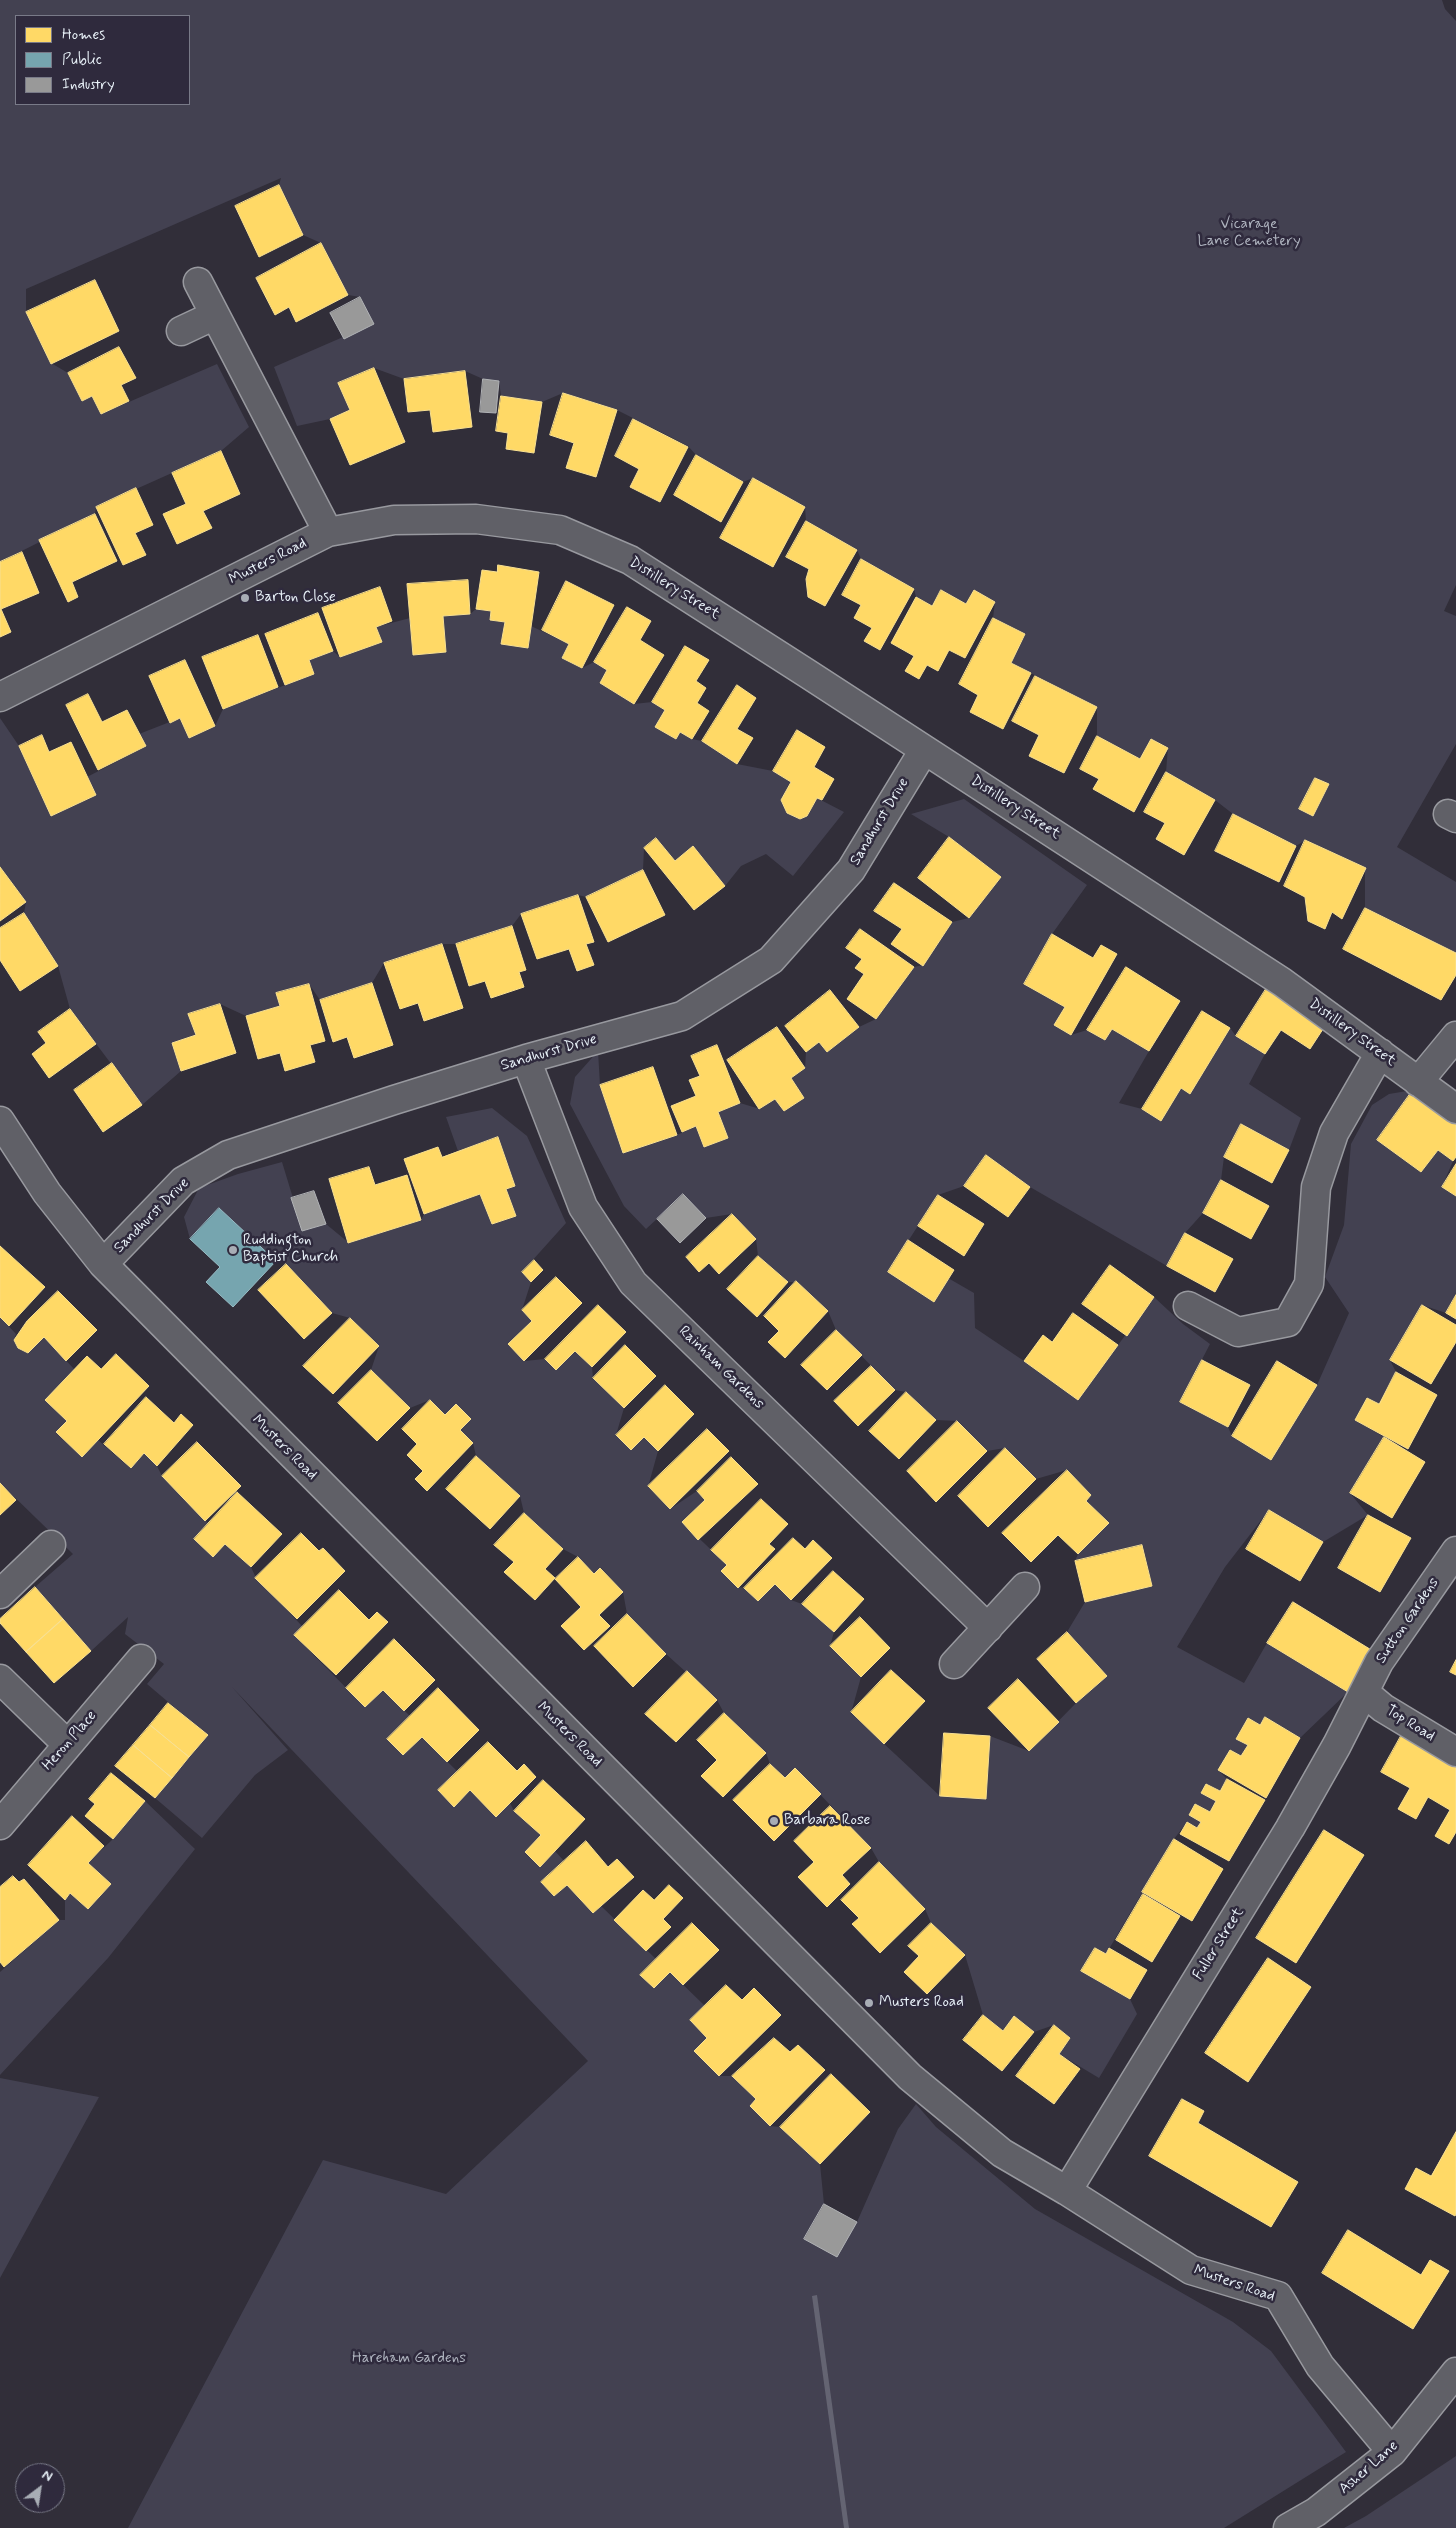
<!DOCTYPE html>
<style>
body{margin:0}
#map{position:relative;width:1456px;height:2528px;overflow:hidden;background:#312e39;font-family:Mynerve,sans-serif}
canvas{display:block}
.legend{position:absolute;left:15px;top:15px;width:175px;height:90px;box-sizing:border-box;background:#2f2a3d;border:1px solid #797a88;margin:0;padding:6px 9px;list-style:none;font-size:15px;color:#e8f1f8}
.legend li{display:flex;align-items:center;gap:10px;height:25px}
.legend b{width:25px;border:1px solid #797a88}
.north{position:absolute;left:15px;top:2463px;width:50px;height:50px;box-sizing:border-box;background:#2f2a3d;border:1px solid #797a88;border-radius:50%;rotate:31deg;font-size:14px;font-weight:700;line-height:20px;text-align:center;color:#e8f1f8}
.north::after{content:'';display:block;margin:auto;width:18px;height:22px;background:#a8adb5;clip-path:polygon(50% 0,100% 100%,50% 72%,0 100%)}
</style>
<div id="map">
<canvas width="1456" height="2528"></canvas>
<ul class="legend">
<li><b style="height:14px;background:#ffd966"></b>Homes</li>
<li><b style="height:14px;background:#76a5af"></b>Public</li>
<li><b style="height:14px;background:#999"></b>Industry</li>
</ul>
<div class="north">N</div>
</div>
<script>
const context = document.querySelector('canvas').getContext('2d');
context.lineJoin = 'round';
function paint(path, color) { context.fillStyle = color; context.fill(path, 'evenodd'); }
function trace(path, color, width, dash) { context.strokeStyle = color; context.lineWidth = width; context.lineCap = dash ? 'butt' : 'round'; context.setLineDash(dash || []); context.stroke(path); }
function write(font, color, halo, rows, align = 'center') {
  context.font = font + ' Mynerve,sans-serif'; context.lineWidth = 5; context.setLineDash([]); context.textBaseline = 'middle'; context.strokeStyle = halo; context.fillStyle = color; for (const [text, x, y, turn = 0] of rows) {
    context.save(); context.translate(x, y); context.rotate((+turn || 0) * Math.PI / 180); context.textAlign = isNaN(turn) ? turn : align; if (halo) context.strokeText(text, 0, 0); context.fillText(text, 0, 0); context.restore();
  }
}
const green = new Path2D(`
 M0,0H1442L1445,9L1456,21V585L1444,611L1456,616V744L1397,847L1456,882V953L1365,908V868L1306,840L1296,846L1233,814L1215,800L1166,772L1168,747L1151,739L1140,759L1097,736V707L1011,663L1025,635L993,618L995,602L974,590L966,604L941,591L932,606L916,597L914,589L861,559L857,550L806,521L805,507L753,478L743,482L696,455L688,446L617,410L563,393L542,402L501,396L499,381L483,379L465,371L404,379L374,368L338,383L350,410L330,419L297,426L274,367L373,324L360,297L348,295L321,243L303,235L279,185L281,178L26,289V312L51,363L68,373L82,401L92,396L101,414L217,364L249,427L221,451L96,507L95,514L0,562ZM16,16H189V104H16Z
 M476,609L491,611L490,620L505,622L502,644L528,648L531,626L569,644L562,658L582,668L594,662L607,670L600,683L634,704L652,702L665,710L656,727L676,739L680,732L692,739L702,741L737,764L773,771L790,782L781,800L787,813L800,819L807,816L817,798L844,812L793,876L766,854L741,866L725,886L693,847L675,861L656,838L644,848L643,870L586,897L578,895L521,914L512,926L456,944H442L384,963L372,983L320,1000L309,984L276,993L280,1006L246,1016L220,1004L189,1014L196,1035L181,1071L142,1105L70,1009L58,966L24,913L26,902L0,867V718L19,746L51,816L95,795L87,777L145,747L139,734L180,718L189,738L215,726L223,709L314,674L309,660L333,651L340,657L382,642L376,627L410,618L413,655L445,652L443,616L470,614Z
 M964,799L1087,885L1052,934L1024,983L1065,1007L1054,1025L1071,1035L1087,1030L1105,1040L1112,1029L1149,1051L1119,1103L1142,1109L1161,1120L1181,1088L1189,1093L1230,1028L1236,1036L1265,1054L1249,1084L1301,1118L1289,1150L1241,1124L1224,1157L1221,1180L1203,1213L1185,1233L1167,1266L1030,1187L986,1155L964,1186L938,1195L888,1272L948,1278L974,1293L975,1328L1024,1361L1118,1345L1154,1297L1183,1324L1210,1344L1180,1402L1228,1427L1232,1436L1271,1459L1317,1385L1349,1313L1325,1277L1344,1225L1351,1144L1372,1105L1389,1094L1413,1090L1377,1140L1421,1172L1438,1150L1453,1161L1442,1187L1456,1196V1295L1446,1313L1422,1305L1390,1360L1396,1372L1379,1404L1367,1398L1355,1420L1384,1437L1350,1493L1368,1515L1323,1542L1269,1510L1225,1567L1177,1647L1244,1683L1267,1643L1348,1692L1300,1738L1265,1718L1260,1725L1248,1718L1236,1738L1248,1745L1241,1756L1230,1750L1218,1770L1227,1779L1220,1791L1207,1784L1201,1792L1216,1801L1210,1812L1195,1804L1189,1814L1201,1822L1197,1828L1187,1822L1174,1839L1106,1954L1095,1948L1082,1971L1130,1999L1137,2014L1099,2078L1059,2054L1070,2038L1054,2025L1034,2032L1014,2016L1003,2031L983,2015L965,1955L931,1923L925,1909L879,1862L871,1848L795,1768L785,1778L770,1764L766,1753L724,1713L717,1700L666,1654L627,1614L623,1592L601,1568L594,1574L578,1557L563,1549L524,1513L520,1496L476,1456L473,1443L460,1430L456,1404L445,1415L430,1400L410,1408L371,1370L379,1346L350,1318L332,1313L286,1264L276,1261L219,1208L190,1239L184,1217L199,1188L238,1174L282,1162L303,1231L326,1224L349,1243L421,1220L424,1214L480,1194L492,1224L516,1216L506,1189L515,1185L498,1138L458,1151L446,1117L492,1108L527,1136L566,1223L522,1272L531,1282L522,1310L532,1321L508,1345L524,1361L545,1359L556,1369L575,1351L592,1367L593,1378L624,1408L616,1435L631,1450L644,1437L658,1451L648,1487L670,1509L697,1491L705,1500L682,1522L727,1565L721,1571L738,1587L744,1588L758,1601L775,1584L791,1600L802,1604L834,1632L830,1646L861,1677L851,1713L940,1796L986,1799L990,1736L1029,1751L1076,1703L1107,1676L1067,1632L1085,1602L1152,1586L1143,1545L1075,1561L1078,1554L1109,1523L1086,1501L1091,1495L1067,1470L1036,1479L1005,1448L987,1451L958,1421L936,1420L906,1392L895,1390L836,1330L828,1311L796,1282H788L758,1256L756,1239L732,1214L706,1218L683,1195L646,1229L624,1206L570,1104L575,1077L598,1051L600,1085L623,1153L677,1135L696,1126L704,1147L728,1138L718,1112L740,1103L760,1109L775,1099L784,1111L804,1098L791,1078L805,1068L806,1052L819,1042L827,1052L859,1027L876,1019L914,967L923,965L952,922L969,918L1001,877L949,837L911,814Z
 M0,1317L16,1334L14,1340L18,1348L28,1353L44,1337L74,1369L67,1421L56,1433L82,1457L98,1440L130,1468L144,1453L157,1466L162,1476L208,1523L194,1539L213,1557L225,1544L251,1567L256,1578L303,1627L294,1635L365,1707L383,1690L410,1716L387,1739L403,1755L422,1737L457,1771L438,1790L453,1806L470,1790L510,1803L514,1811L541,1835L525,1853L540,1867L555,1851L564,1861L541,1882L554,1896L567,1885L593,1913L601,1906L656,1959L640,1974L653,1988L670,1972L705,2006L707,2038L695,2051L719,2076H732L756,2099L750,2106L770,2126L780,2127L820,2164L824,2204L857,2222L898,2129L916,2104L936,2127L1035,2209L1233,2322L1271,2351L1346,2452L1224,2528H128L323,2160L446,2194L588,2061L232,1687L288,1750L255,1775L202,1838L155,1798L207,1735L147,1684L164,1664L125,1634L128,1617L91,1651L35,1587L73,1554L0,1483Z
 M145,1801L195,1849L108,1958L0,2075V1972L59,1920H65V1900L70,1893L88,1909L111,1884L88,1863L113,1839Z
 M0,2078L99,2097L0,2278Z
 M1456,2456V2528H1344L1366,2516Z`);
const water = new Path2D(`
 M817,2295L849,2528H844L812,2296Z`);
const homes = new Path2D(`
 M279,185L303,235L259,257L235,206Z
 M321,243L348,295L296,322L289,307L275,315L256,278Z
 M95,280L119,331L51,364L26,312Z
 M119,347L136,378L121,385L129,401L101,414L92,396L82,401L68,373Z
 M374,368L405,442L350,465L330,419L350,410L338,383Z
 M465,371L472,427L433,432L430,410L408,412L404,379Z
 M563,393L617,410L596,477L566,468L574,443L550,435Z
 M501,396L542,402L534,453L506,449L508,433L496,431Z
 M633,419L688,447L660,502L630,487L639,469L615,456Z
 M221,451L240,494L203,511L212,528L177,544L163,514L186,504L172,473Z
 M696,455L743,482L721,522L674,495Z
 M753,478L805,507L773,567L720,538Z
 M136,488L153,525L135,533L146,555L123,565L96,507Z
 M95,514L117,561L72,582L78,597L68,602L39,540Z
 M806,521L857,550L825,606L808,597L806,579L809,569L786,557Z
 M22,552L39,593L1,609L11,632L0,637V562Z
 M861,559L914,589L880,650L864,641L872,628L854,618L861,605L842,595Z
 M498,565L539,572L528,648L501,644L505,622L490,620L491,611L476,609L482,570L497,572Z
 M468,580L470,614L443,616L446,652L413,655L407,584Z
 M566,581L614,605L582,668L562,658L569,644L542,630Z
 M380,587L392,621L376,627L382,642L340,657L322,608Z
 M941,590L966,604L974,590L995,602L965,658L949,650L938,671L927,665L919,679L905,671L914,656L891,643L916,597L932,606Z
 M627,607L651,621L640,640L664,655L634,704L600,683L607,670L594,662Z
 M318,613L333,651L309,660L314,674L285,685L265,634Z
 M993,618L1025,634L1011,663L1031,673L1003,729L970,712L978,695L959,684Z
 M258,635L278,687L223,709L202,657Z
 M685,646L709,660L696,681L706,688L697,703L709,711L692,739L680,732L676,739L655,727L665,710L652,702Z
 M185,660L215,726L189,738L180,718L170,723L149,676Z
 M1035,676L1097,707L1064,773L1029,756L1039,735L1012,721Z
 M737,685L756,698L737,729L753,738L737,764L702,741Z
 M88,694L102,722L127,710L146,746L98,770L66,705Z
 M797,730L825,747L814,767L834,779L822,800L817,798L807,816L800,819L787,813L781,800L791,782L773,771Z
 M42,735L49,752L71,742L96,795L51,816L19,746Z
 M1097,736L1140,759L1151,739L1168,748L1134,812L1093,789L1099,779L1080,769Z
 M1166,772L1215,800L1184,855L1156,839L1165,823L1144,812Z
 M1315,778L1329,784L1313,816L1299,809Z
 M1233,814L1296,846L1279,882L1215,851Z
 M949,837L1001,877L969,918L918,878Z
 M656,838L675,861L693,846L725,886L694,910L644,848Z
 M1305,840L1366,868L1342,919L1332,912L1325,929L1308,921L1305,897L1284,886Z
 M0,867L26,902L0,921Z
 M643,870L665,915L608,942L586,897Z
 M894,883L952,922L923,966L891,944L902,929L874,911Z
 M578,895L594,942L586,944L594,965L577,971L569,949L537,959L521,914Z
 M1365,908L1456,953V975L1441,1000L1343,949Z
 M24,913L58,966L20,991L0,960V928Z
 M512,926L526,970L519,972L524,987L491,998L485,981L469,986L456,944Z
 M860,929L914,967L876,1019L847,999L864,974L855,968L862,959L846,948Z
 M1052,934L1093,958L1101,945L1117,954L1071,1035L1054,1025L1065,1007L1024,984Z
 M442,944L463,1008L424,1021L418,1003L400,1009L384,963Z
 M1126,967L1180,1001L1149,1051L1112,1029L1105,1040L1087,1030Z
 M372,983L393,1045L354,1058L347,1037L333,1042L320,1000Z
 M309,984L325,1041L310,1045L315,1062L285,1071L280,1053L258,1059L246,1016L280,1006L276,993Z
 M1266,989L1325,1026L1310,1049L1281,1030L1265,1054L1236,1036Z
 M830,990L859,1027L827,1052L819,1042L806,1052L785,1026Z
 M220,1004L236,1053L181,1071L172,1043L196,1035L188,1014Z
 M70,1009L96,1044L49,1078L32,1054L46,1043L38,1032Z
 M1202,1011L1230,1028L1190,1094L1181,1088L1161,1121L1142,1109Z
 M777,1027L805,1068L791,1078L804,1098L784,1111L775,1099L759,1109L727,1060Z
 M717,1045L740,1103L718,1112L728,1138L704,1147L696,1126L682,1132L671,1106L696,1096L689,1080L700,1076L691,1056Z
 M112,1063L142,1105L103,1132L74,1090Z
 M653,1067L677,1135L623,1153L600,1085Z
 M1413,1090L1456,1121V1157L1453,1161L1438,1150L1421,1172L1377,1140Z
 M1241,1124L1289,1150L1272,1183L1224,1157Z
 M498,1137L515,1186L506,1189L516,1216L492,1224L480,1194L424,1214L404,1159L438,1147L442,1157Z
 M986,1155L1030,1187L1008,1217L964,1186Z
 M1456,1164V1196L1442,1187Z
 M369,1167L375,1185L407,1175L421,1220L348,1243L329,1179Z
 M1221,1180L1269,1206L1251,1239L1203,1213Z
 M938,1195L984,1224L964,1256L918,1226Z
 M732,1214L756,1239L719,1274L709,1263L699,1272L686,1257Z
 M1185,1233L1233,1259L1215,1292L1167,1266Z
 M908,1240L954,1270L934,1302L888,1272Z
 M0,1246L45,1287L9,1326L0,1317Z
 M758,1256L788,1282L757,1317L727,1289Z
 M534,1260L543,1270L531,1282L522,1272Z
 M286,1264L332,1313L304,1339L258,1290Z
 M1110,1265L1154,1297L1127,1336L1082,1304Z
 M556,1277L582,1303L524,1361L508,1344L532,1321L522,1310Z
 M796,1281L828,1311L785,1358L768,1342L779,1331L764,1316Z
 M58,1291L97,1330L66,1361L44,1337L28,1353L18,1348L14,1340L27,1321Z
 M1456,1295V1319L1446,1313Z
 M598,1305L626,1332L592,1367L575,1351L556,1370L545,1359Z
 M1422,1305L1456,1325V1342L1431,1384L1390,1360Z
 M1073,1313L1118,1345L1078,1400L1024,1361L1043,1335L1052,1342Z
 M350,1318L379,1346L333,1394L303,1366Z
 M836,1330L862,1355L827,1390L801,1365Z
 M625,1345L656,1376L624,1408L593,1378Z
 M116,1354L149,1386L82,1457L56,1432L67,1421L45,1400L87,1356L101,1369Z
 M1202,1360L1250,1385L1228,1427L1180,1402Z
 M1277,1361L1317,1385L1271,1460L1232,1436Z
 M871,1366L895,1390L858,1426L834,1401Z
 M371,1370L410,1408L377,1441L338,1403Z
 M1396,1372L1437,1395L1408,1449L1355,1420L1367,1398L1379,1404Z
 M665,1385L694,1414L658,1451L644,1437L631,1450L616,1435Z
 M906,1392L936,1420L899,1459L869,1431Z
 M146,1397L174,1423L181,1414L193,1425L157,1466L144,1453L131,1468L104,1444Z
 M430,1400L445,1415L456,1404L471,1419L460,1430L473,1443L427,1491L415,1479L423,1471L407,1455L417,1444L402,1429Z
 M957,1421L987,1451L936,1502L907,1471Z
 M707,1429L729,1451L670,1509L648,1486Z
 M1384,1437L1425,1462L1392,1518L1350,1493Z
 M197,1442L241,1486L205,1521L162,1476Z
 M1005,1448L1036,1479L988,1527L958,1496Z
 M476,1456L520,1496L490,1529L446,1489Z
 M731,1457L758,1484L698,1540L682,1522L705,1500L697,1491Z
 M1067,1470L1091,1495L1086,1501L1109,1523L1078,1554L1058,1535L1031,1562L1002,1533Z
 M0,1483L16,1500L0,1515Z
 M237,1492L282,1534L251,1567L225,1544L213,1557L194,1539Z
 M761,1499L788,1524L769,1544L775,1549L738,1588L721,1571L727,1565L711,1550Z
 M1269,1510L1323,1542L1300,1581L1246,1549Z
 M524,1513L563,1549L545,1569L555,1578L535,1600L504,1572L514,1562L494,1545Z
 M1368,1515L1411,1538L1380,1592L1338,1568Z
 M301,1533L319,1551L323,1548L345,1571L297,1619L255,1578Z
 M793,1538L805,1549L813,1540L832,1558L791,1600L775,1584L758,1601L744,1588Z
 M1142,1545L1152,1586L1085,1602L1075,1561Z
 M578,1557L594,1574L600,1568L623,1592L599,1615L610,1626L584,1650L561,1626L581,1607L555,1579Z
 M833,1571L864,1599L834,1632L802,1604Z
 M35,1587L63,1619L26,1652L0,1623V1619Z
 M339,1590L369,1620L377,1612L388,1622L336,1675L294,1635Z
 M1293,1602L1373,1651L1348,1692L1267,1643Z
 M627,1614L666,1654L633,1687L594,1646Z
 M860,1617L890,1648L861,1677L830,1646Z
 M63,1619L91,1651L54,1683L26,1652Z
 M1067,1632L1107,1676L1076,1703L1037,1659Z
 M394,1639L435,1680L404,1711L383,1690L365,1707L346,1688Z
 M1456,1660V1675L1450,1672Z
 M891,1670L925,1701L884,1744L851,1712Z
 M687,1671L717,1700L676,1742L645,1714Z
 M1018,1679L1059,1722L1029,1751L988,1708Z
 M438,1688L479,1730L447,1762L422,1737L403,1755L387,1739Z
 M168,1703L208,1735L189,1757L150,1725Z
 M724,1713L766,1753L723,1797L701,1776L717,1760L697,1740Z
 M1265,1717L1300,1738L1266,1798L1218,1770L1230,1750L1241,1756L1248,1745L1236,1739L1248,1718L1260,1725Z
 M150,1725L189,1757L172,1778L133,1745Z
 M944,1733L990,1736L986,1799L940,1796Z
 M1401,1736L1456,1767V1832L1449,1844L1435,1836L1450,1810L1428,1797L1416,1819L1398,1809L1410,1788L1381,1772Z
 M488,1742L517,1771L524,1764L536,1777L496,1817L470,1790L454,1807L438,1790Z
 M133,1745L172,1778L155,1798L115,1766Z
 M770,1764L785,1778L795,1768L821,1794L774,1841L733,1800Z
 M111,1773L145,1801L113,1839L85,1816L95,1804L89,1799Z
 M1227,1779L1265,1800L1229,1861L1180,1834L1187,1822L1197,1828L1201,1822L1189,1815L1195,1804L1210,1812L1216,1801L1201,1793L1206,1784L1220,1791Z
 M543,1780L585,1819L540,1867L525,1852L541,1835L514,1811Z
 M830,1806L871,1848L842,1875L850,1884L827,1907L798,1877L814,1862L794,1841Z
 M72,1816L104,1846L88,1863L111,1884L88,1909L70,1893L65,1900L28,1865Z
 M1324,1830L1364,1855L1296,1963L1256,1938Z
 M1174,1839L1223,1869L1192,1921L1142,1892Z
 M586,1841L608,1867L617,1859L634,1877L593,1913L567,1885L554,1896L541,1882Z
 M879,1862L925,1909L880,1953L852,1924L859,1918L841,1900Z
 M13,1876L19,1882L24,1879L59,1920L4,1967L0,1962V1887Z
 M669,1885L683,1898L663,1919L671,1927L646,1951L614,1920L643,1890L654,1900Z
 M1143,1894L1180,1916L1152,1962L1116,1940Z
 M692,1923L719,1950L683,1985L670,1972L654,1988L640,1975Z
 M931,1923L965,1955L927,1994L904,1972L919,1956L908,1946Z
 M1095,1948L1106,1954L1109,1948L1147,1970L1130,1999L1081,1971Z
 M1268,1958L1311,1987L1248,2082L1205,2053Z
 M726,1985L742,2000L754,1988L781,2015L719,2076L694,2051L707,2038L690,2020Z
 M983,2015L1003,2031L1014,2016L1034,2032L1002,2071L963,2040Z
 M1054,2025L1070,2038L1059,2054L1080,2069L1054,2104L1016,2076Z
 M774,2038L790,2052L798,2045L825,2070L770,2126L750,2106L756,2099L732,2076Z
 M831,2074L870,2112L820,2164L780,2127Z
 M1182,2099L1204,2111L1198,2123L1298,2182L1271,2227L1149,2156Z
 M1456,2132V2214L1455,2216L1405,2189L1416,2168L1431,2176Z
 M1348,2230L1421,2275L1430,2260L1449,2271L1413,2329L1322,2273Z`);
const public = new Path2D(`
 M219,1208L276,1261L233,1307L206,1282L220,1267L190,1239Z`);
const industry = new Path2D(`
 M360,297L374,324L344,339L330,313Z
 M483,379L499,381L496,413L480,412Z
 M314,1191L326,1224L302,1231L291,1198Z
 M683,1194L706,1218L680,1243L657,1219Z
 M824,2204L857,2222L837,2257L804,2239Z`);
const street = new Path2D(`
 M198,282L328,532
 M181,331L215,315
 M0,697L328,532L394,520L476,519L560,530L630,560L808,674L1282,982L1456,1109
 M1448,814L1456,818
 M526,1059L583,1207L633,1283L988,1628
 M1418,1082L1456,1036
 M0,1121L47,1193L103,1264L910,2077L1002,2153L1067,2191L1191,2270L1278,2296L1320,2366L1392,2452
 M103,1264L183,1181L228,1155L394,1100L526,1059L682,1016L771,960L851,870L924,750
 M1188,1306L1238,1332L1288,1322L1309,1284L1316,1187L1334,1133L1380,1053
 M0,1594L51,1545
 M954,1664L1025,1587
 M0,1679L67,1744
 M1365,1693L1383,1708L1456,1752
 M0,1825L141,1659
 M1067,2191L1290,1828L1337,1745L1379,1662L1456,1551
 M1288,2528L1316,2512L1392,2452L1456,2372`);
const markers = [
 [245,598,5,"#a8adb5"],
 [233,1250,5,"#a8adb5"],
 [774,1821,5,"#a8adb5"],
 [869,2003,5,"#a8adb5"]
];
const parkNames = [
 ["Vicarage",1249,225],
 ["Lane Cemetery",1249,242],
 ["Hareham Gardens",409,2359]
];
const streetNames = [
 ["Musters Road",268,562,-27],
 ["Distillery Street",674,589,32],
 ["Distillery Street",1015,808,33],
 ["Sandhurst Drive",880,822,-59],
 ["Distillery Street",1352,1033,36],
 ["Sandhurst Drive",549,1053,-16],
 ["Sandhurst Drive",152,1216,-45],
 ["Rainham Gardens",721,1368,44],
 ["Musters Road",284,1448,45],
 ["Sutton Gardens",1408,1621,-56],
 ["Top Road",1410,1724,32],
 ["Musters Road",569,1735,45],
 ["Heron Place",70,1741,-49],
 ["Fuller Street",1219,1944,-58],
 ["Musters Road",1234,2284,19],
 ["Asher Lane",1369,2468,-41]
];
const poiNames = [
 ["Barton Close",255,598],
 ["Ruddington",243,1241],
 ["Baptist Church",243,1258],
 ["Barbara Rose",784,1821],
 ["Musters Road",879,2003]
];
paint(green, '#434151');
paint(water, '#646472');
paint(homes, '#ffd966');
trace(homes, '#f8e092', 1);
paint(public, '#76a5af');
trace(public, '#98bcc5', 1);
paint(industry, '#999');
trace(industry, '#b1b3b6', 1);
trace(street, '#98999f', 31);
trace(street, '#606067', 28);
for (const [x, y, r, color] of markers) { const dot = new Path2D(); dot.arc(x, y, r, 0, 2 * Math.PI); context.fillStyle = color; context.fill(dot); trace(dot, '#2f2a3d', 2); }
write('15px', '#afb4bf', '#2f2a3d', parkNames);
write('15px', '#e8f1f8', '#2f2a3d', streetNames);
write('15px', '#e8f1f8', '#2f2a3d', poiNames, 'left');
</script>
